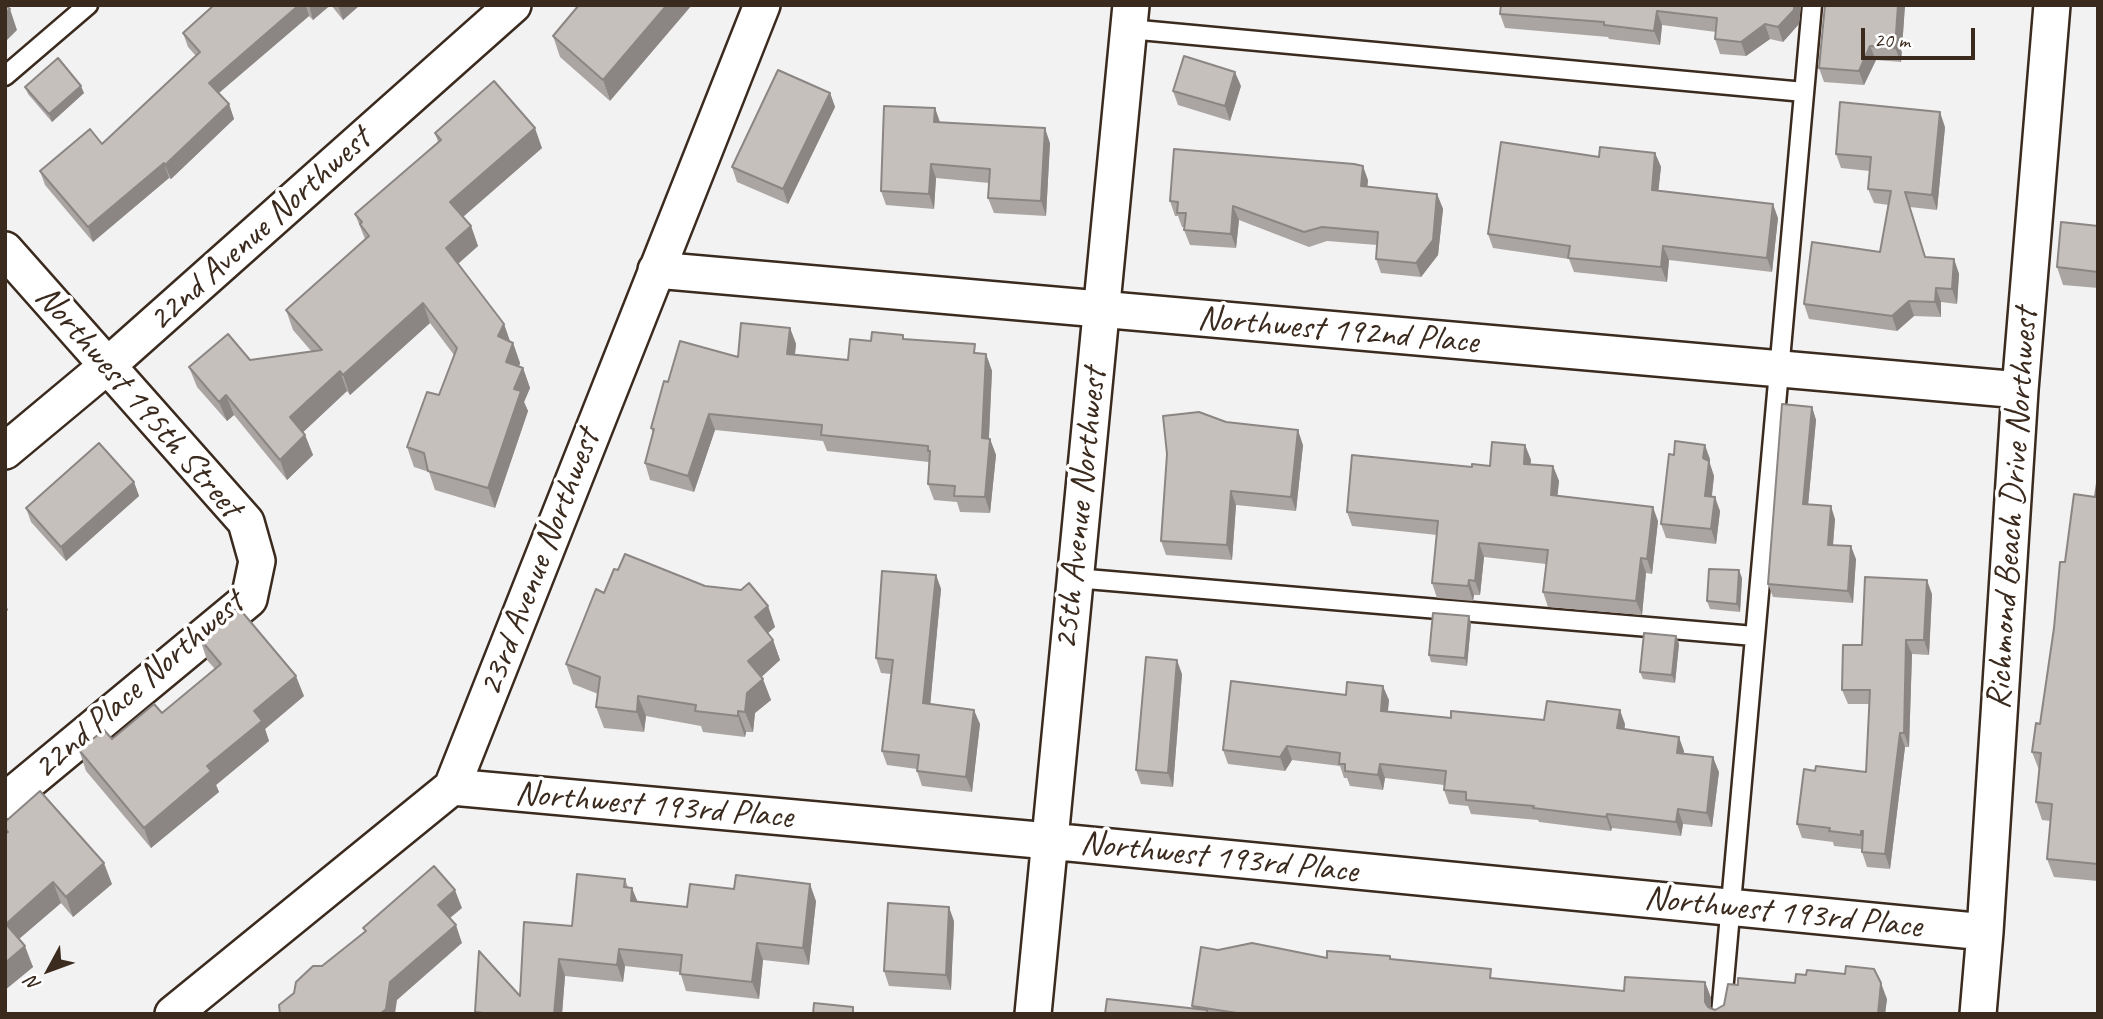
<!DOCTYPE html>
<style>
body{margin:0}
#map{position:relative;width:2103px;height:1019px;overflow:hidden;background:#f3f2f2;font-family:Caveat,sans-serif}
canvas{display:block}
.frame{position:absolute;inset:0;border:7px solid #3b2a1e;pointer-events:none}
.north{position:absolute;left:14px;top:935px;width:70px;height:70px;-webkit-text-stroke:5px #fff;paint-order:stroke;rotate:229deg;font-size:19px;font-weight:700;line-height:28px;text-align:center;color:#3b2a1e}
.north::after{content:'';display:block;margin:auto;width:24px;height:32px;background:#3b2a1e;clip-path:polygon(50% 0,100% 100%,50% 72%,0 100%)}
.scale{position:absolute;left:1861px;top:28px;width:114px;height:32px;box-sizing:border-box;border:4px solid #3b2a1e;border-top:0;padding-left:9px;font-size:21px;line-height:24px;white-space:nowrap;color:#3b2a1e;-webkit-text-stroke:5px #fff;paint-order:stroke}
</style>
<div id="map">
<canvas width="2103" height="1019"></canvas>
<div class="frame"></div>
<div class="north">N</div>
<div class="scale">20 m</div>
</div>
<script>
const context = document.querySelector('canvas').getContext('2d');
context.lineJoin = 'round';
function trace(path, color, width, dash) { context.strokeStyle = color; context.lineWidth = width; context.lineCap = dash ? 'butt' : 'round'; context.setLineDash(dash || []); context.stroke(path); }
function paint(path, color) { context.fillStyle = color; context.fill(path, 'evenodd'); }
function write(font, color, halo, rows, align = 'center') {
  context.font = font + ' Caveat,sans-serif'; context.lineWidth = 7; context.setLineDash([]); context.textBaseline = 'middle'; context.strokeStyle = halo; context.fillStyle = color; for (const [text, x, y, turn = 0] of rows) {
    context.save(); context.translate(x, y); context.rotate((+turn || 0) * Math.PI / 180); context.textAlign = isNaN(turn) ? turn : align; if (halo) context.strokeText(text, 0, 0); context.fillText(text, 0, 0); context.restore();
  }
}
const service = new Path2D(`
 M1129,29L1804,92
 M5,76L88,5
 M1075,578L1754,636
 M1721,1014L1812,5`);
const minor = new Path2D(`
 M5,250L246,522L257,561L249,599L5,801
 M656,270L2020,390
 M5,451L107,366L513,5
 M452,787L1049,841L1985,932
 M173,1014L452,787L762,5
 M1033,1014L1131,5
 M1978,1014L1985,932L2020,390L2052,5`);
const wall = new Path2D(`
 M214,5H360L343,20L331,5L313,20L309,16L219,93L229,104L234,119L171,179L169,178L93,242L45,185L40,171L102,144L196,56L188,47L183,33Z
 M579,5L610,101L560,57L553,36Z
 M1801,5L1799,24L1783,42L1770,39L1746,56L1720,54L1715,39L1716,32L1662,25L1660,45L1609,39L1608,37L1505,28L1500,14Z
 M1905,5L1901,62L1876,60L1864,85L1824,82L1819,68Z
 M1241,86L1230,121L1178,105L1173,91Z
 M25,87L84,93L52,122L28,94Z
 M830,93L835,107L788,204L737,182L732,167Z
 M935,108L940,122L1050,143L1046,216L994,213L988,198L989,183L936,178L934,209L886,205L881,191Z
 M1945,127L1937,210L1910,207L1926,258L1954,259L1959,274L1957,304L1941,302V317L1914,316L1897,331L1809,319L1804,304L1880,252L1889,205L1874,203L1868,189L1870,171L1841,168L1836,154Z
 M435,133L542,148L463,217L471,226L478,246L458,264L504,324L510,342L513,343L520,363L519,367L523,368L530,388L524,402L528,411L495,508L435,490L429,472L414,467L407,447L439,395L454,355L430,323L350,395L347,391L303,432L305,435L313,455L287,480L234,415L227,421L197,387L189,367L250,360L312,352L293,330L286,310L365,239L355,214L438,142Z
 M1655,153L1661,167L1658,190L1778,218L1772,272L1669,260L1667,282L1574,272L1569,259L1493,248L1488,234L1599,157Z
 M1368,180L1367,187L1437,194L1443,209L1438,255L1421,277L1381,273L1376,259L1377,245L1327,241L1309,247L1239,220L1236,248L1190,245L1184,230L1185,227H1182L1178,216H1175L1170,201Z
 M2098,226V288L2063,285L2057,267Z
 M790,328L796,344L795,355L848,360L871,341L905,339L986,354L992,371L989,439H990L996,455L990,513L960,512L957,502L934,500L928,484L929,462L827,451L823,441L715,430L694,492L650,480L645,463L653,434L651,428L668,382L738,357Z
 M1812,407L1816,420L1808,504L1835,519L1833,545L1856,559L1853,603L1773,597L1768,584Z
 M1226,422L1303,445L1296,511L1236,505L1232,560L1166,555L1161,541Z
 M1525,445L1531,460L1530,464L1553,466L1559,481L1557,496L1658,521L1652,574L1646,573L1642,615L1548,607L1543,592L1546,564L1484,557L1480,595H1474L1473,601L1437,598L1432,583L1437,535L1352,526L1347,512L1472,467L1490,466Z
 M1710,459V464L1714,476L1712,496L1720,511L1716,544L1666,538L1661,524Z
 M134,482L139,496L66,561L31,522L26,508Z
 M2098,483V881L2054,877L2047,859L2051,821L2042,820L2036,802L2039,770L2032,752L2040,724L2065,562L2095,497Z
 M618,570L705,586L768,606L775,627L768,633L773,640L780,660L761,677L771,700L755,713L753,732H746L745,737L703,732L701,726L646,716L644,732L604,728L596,707L598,694L573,684L566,664L604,593Z
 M936,575L941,589L930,704L980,724L972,792L922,786L917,771V769L887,765L882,751L891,674L881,673L876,658Z
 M1742,578L1740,612L1710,609L1707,601Z
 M1932,594L1929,655L1912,654L1909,747H1905L1890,869L1867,867L1862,852V849L1834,846L1833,842L1802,838L1797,824L1815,771L1866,772L1869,704H1848L1842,690L1862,645Z
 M1471,623L1467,666L1431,662L1429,655Z
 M1676,636L1679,644L1675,683L1643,679L1640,672Z
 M200,639L304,696L265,729L269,741L216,785L219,792L151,848L86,771L79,750L112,739L162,713L215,669L207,660Z
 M1182,674L1173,787L1141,784L1136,770Z
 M1389,700L1388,711L1451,718L1544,720L1625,724L1624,729L1684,751V754L1719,772L1712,827L1683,824L1681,836L1612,828L1611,831L1539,822L1538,820L1471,814L1468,806L1449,804L1444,790V785L1385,778L1383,790L1350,786L1347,778H1344L1340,766L1292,760L1285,771L1228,764L1223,750Z
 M5,822L112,884L73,917L61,903L19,939L33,967L5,990Z
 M625,879L628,887L638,902L687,907L816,901L809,965L763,960L759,999L686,991L680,972L625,966L623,982L565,976L562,1014H475V1012L520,996L572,926Z
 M954,921L951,990L889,986L884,971Z
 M1218,950L1327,958L1390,959L1494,978L1624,991L1705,982L1711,998V1008L1715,1010L1887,999L1885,1014H1105L1193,1009L1192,1006Z`);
const shadedWall = new Path2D(`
 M299,5H306L309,16L214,97L209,83Z
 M309,5H330L313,20Z
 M338,5H360L343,20Z
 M667,5H692L610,101L603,80Z
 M1794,5H1801L1799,24L1783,42L1778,27Z
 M1898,5H1905L1901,62L1895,48Z
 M10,9L17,30L5,42V14Z
 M1657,11L1662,25L1660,45L1654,31Z
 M1765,24L1770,39L1746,56L1741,42Z
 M1870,46L1876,60L1864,85L1859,71Z
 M1235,72L1241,86L1230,121L1225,106Z
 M81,86L84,93L52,122L49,114Z
 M830,93L835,107L788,204L783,189Z
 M229,104L234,119L171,179L165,165Z
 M935,108L940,123L934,122Z
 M1940,112L1945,127L1937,210L1932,195Z
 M535,128L542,148L457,222L450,202Z
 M1045,128L1050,143L1046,216L1041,201Z
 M1655,153L1661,167L1657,204L1652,190Z
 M164,163L169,178L93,242L88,227Z
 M931,164L936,178L934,209L929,194Z
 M1363,166L1368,180L1366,201L1361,186Z
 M1437,194L1443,209L1438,255L1421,277L1416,263Z
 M1773,204L1778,218L1772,272L1767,258Z
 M1233,206L1239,220L1236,248L1231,234Z
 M471,226L478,246L453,268L446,248Z
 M1663,246L1669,260L1667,282L1661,267Z
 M1954,259L1959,274L1957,304L1952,289Z
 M1936,288L1941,302V317L1935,302Z
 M1909,301L1914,316L1897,331L1892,316Z
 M423,303L430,323L350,395L343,375Z
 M504,324L511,344L498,336Z
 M790,328L796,344L793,370L787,354Z
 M513,343L520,363L514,382L506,362Z
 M986,354L992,371L988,454L982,438Z
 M523,368L530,388L524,402L528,411L495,508L488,488L514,389Z
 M340,371L347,391L298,437L290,417Z
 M226,395L234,415L227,421L219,402Z
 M1812,407L1816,420L1807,517L1803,504Z
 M709,414L715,430L694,492L688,476Z
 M1298,430L1303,445L1296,511L1291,497Z
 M305,435L313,455L287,480L280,460Z
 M990,439L996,455L990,513L985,497Z
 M1525,445L1531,460L1529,478L1524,464Z
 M1705,445L1710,459V464L1714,476L1710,510L1705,496L1703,458Z
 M1553,466L1559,481L1556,510L1551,495Z
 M134,482L139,496L66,561L61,547Z
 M1231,491L1236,505L1232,560L1227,545Z
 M1715,497L1720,511L1716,544L1711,529Z
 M1831,506L1835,519L1832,557L1828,545Z
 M1653,507L1658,521L1652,574L1647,559Z
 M1479,543L1484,557L1480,595L1475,581Z
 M1851,546L1856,559L1853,603L1848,591Z
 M1641,558L1646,573L1642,615L1636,601Z
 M1739,570L1742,578L1740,612L1737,604Z
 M936,575L941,589L929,718L923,703Z
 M1469,580L1474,595L1473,601L1468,586Z
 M1927,580L1932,594L1929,655L1924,640Z
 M5,602L8,610L5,613Z
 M768,606L775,627L762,638L755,617Z
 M1469,616L1471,623L1467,666L1465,658Z
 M1676,636L1679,644L1675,683L1672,675Z
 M773,640L780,660L756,682L748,661Z
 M1906,640L1912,654L1909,747L1904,733Z
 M1177,660L1182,674L1173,787L1168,773Z
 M296,676L304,696L265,729L269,741L216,785L219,792L151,848L144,828L207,766L254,711Z
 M763,679L771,700L755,713L753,732L745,712L747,693Z
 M1383,686L1389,700L1386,725L1381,711Z
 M638,696L646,716L644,732L637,712Z
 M974,710L980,724L972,792L966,777Z
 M1620,710L1625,724L1623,743L1617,728Z
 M738,711L746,732L745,737L738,716Z
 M1900,733L1905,747L1890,869L1885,854Z
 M1679,737L1684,751L1682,768L1677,753Z
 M1287,746L1292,760L1285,771L1280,757Z
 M1713,757L1719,772L1712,827L1707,813Z
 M1380,764L1385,778L1383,790L1378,775Z
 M1678,809L1683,824L1681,836L1676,822Z
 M1607,814L1612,828L1611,831L1606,817Z
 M104,863L112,884L73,917L66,897Z
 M53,882L61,903L13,944L6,924Z
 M810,884L816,901L809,965L803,948Z
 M632,888L639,905L631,901Z
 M455,890L462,908L444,923L438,905Z
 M949,907L954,921L951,990L946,975Z
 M456,925L462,943L397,1000L395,1014H380L390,982Z
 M757,943L763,960L759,999L752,982Z
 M25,946L33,967L5,990V963Z
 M619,949L625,966L623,982L617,965Z
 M559,959L565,976L562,1014H554Z
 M1705,982L1711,998V1014L1705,1002Z
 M1881,983L1887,999L1885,1014H1878Z`);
const building = new Path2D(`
 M5,5L10,9L5,14Z
 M214,5H299L209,83L229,104L165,165L164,163L88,227L40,171L90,129L102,144L200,52L183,33Z
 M579,5H667L603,80L553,36Z
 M1501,5H1794V10L1778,27L1765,24L1741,42L1715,39L1717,18L1657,11L1654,31L1604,25V22L1500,14Z
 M1825,5H1898L1895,48L1870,46L1859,71L1819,68Z
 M1184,56L1235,72L1225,106L1173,91Z
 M58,58L81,86L49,114L25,87Z
 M778,70L830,93L783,189L732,167Z
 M494,81L535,128L450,202L471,226L446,248L504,324L498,336L513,343L506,362L523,368L514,389L521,391L488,488L428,471L424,453L407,447L427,392L439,395L457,348L423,303L343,375L340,371L290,417L305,435L280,460L226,395L219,402L189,367L228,334L250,360L322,350L286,310L369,236L360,224L362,222L355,214L441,140L435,133Z
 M1840,102L1940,112L1932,195L1905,192L1925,257L1954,259L1952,289L1936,288L1935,302L1909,301L1892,316L1804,304L1812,242L1880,252L1891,191L1868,189L1871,157L1836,154Z
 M884,106L935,108L934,122L1045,128L1041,201L988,198L990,169L931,164L929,194L881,191Z
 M1501,142L1599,157L1600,147L1655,153L1652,190L1773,204L1767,258L1663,246L1661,267L1568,258L1570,246L1488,234Z
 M1174,149L1354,164L1363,166L1361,186L1437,194L1433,240L1416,263L1376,259L1378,232L1322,227L1304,232L1233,206L1231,234L1184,230L1186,213H1177L1178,202L1170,201Z
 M2061,222L2098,226V272L2057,267Z
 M741,323L790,328L787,354L848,360L850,339L871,341L872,332L903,335V339L975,344L974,353L986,354L982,438L990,439L985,497L954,496L955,486L928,484L930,451H928V446L821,435L822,425L709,414L688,476L645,463L654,429L651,428L664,381L668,382L680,341L738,357Z
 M1782,404L1812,407L1803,504L1831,506L1828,545L1851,546L1848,591L1768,584Z
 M1199,412L1226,422L1298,430L1291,497L1231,491L1227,545L1161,541L1167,454L1163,416Z
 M1675,441L1705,445L1703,458L1709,461L1705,496L1715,497L1711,529L1661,524L1669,454L1674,455Z
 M1492,442L1525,445L1524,464L1553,466L1551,495L1653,507L1647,559L1641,558L1636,601L1543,592L1548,550L1479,543L1475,581L1469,580L1468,586L1432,583L1438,521L1347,512L1352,455L1472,467V464L1490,466Z
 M99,443L134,482L61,547L26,508Z
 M2097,483H2098V864L2047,859L2052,804L2036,802L2041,753L2032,752L2036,723L2040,724L2054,628L2060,562H2065L2074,494L2095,497Z
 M625,554L705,586L741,590L749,583L768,606L755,617L773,640L748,661L763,679L747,693L745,712L738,711V716L695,711L696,705L638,696L637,712L596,707L600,677L566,664L596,589L604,593L614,569L618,570Z
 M1709,569L1739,570L1737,604L1707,601Z
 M882,571L936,575L923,703L974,710L966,777L917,771L919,755L882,751L893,660L876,658Z
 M1865,577L1927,580L1924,640H1906L1904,733H1900L1885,854L1862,852L1863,831H1861V835L1829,831L1830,828L1797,824L1804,769L1815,771L1816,766L1866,772L1870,690H1842L1843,645H1862Z
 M238,607L296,676L254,711L262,721L207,766L211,771L144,828L79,750L104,730L112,739L154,704L162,713L221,664L200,639Z
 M1433,613L1469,616L1465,658L1429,655Z
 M1644,633L1676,636L1672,675L1640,672Z
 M1146,657L1177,660L1168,773L1136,770Z
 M1231,681L1346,695L1347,682L1383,686L1381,711L1451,718V711L1544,720L1547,701L1620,710L1617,728L1679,737L1677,753L1713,757L1707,813L1678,809L1676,822L1607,814L1606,817L1533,808L1534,806L1466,800V792L1444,790L1446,771L1380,764L1378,775L1345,771V764H1339L1340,753L1287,746L1280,757L1223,750Z
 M40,791L104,863L66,897L53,882L6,924L25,946L5,963V834L8,832L5,828V822Z
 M434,866L455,890L438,905L456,925L390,982L386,1009L380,1014H280L279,1005L294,993L296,982L313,966H322L366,931L363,928Z
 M577,874L625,879L624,887L632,888L631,901L687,907L690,884L734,889L736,875L810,884L803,948L757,943L752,982L680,974L682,955L619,949L617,965L559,959L554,1014H491L475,1012L479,951L520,996L524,922L572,926Z
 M888,903L949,907L946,975L884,971Z
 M1252,943L1327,958V951L1390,956V959L1491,969L1490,978L1624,991L1625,977L1705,982V1002L1708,1007L1715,1010L1724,1005L1728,984L1738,985V978L1795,983L1796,974L1806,975L1807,970L1845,974L1846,966L1874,969L1881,983L1878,1014H1243L1192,1006L1201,947L1218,950Z
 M1107,999L1207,1010V1014H1105Z
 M814,1003L853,1007V1014H813Z`);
const streetNames = [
 ["22nd Avenue Northwest",260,230,-42],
 ["Northwest 192nd Place",1338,331,5],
 ["Northwest 195th Street",138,402,49],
 ["25th Avenue Northwest",1081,509,-84],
 ["Richmond Beach Drive Northwest",2013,509,-86],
 ["23rd Avenue Northwest",540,563,-69],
 ["22nd Place Northwest",139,686,-41],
 ["Northwest 193rd Place",654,806,5],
 ["Northwest 193rd Place",1219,858,6],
 ["Northwest 193rd Place",1783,913,6]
];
trace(service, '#3b2a1e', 23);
trace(minor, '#3b2a1e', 40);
trace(service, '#fff', 18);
trace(minor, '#fff', 35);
paint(wall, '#aaa5a3');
paint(shadedWall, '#8b8684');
paint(building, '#c6c0bd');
trace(building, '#8b8684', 2);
write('35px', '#3b2a1e', '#fff', streetNames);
</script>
